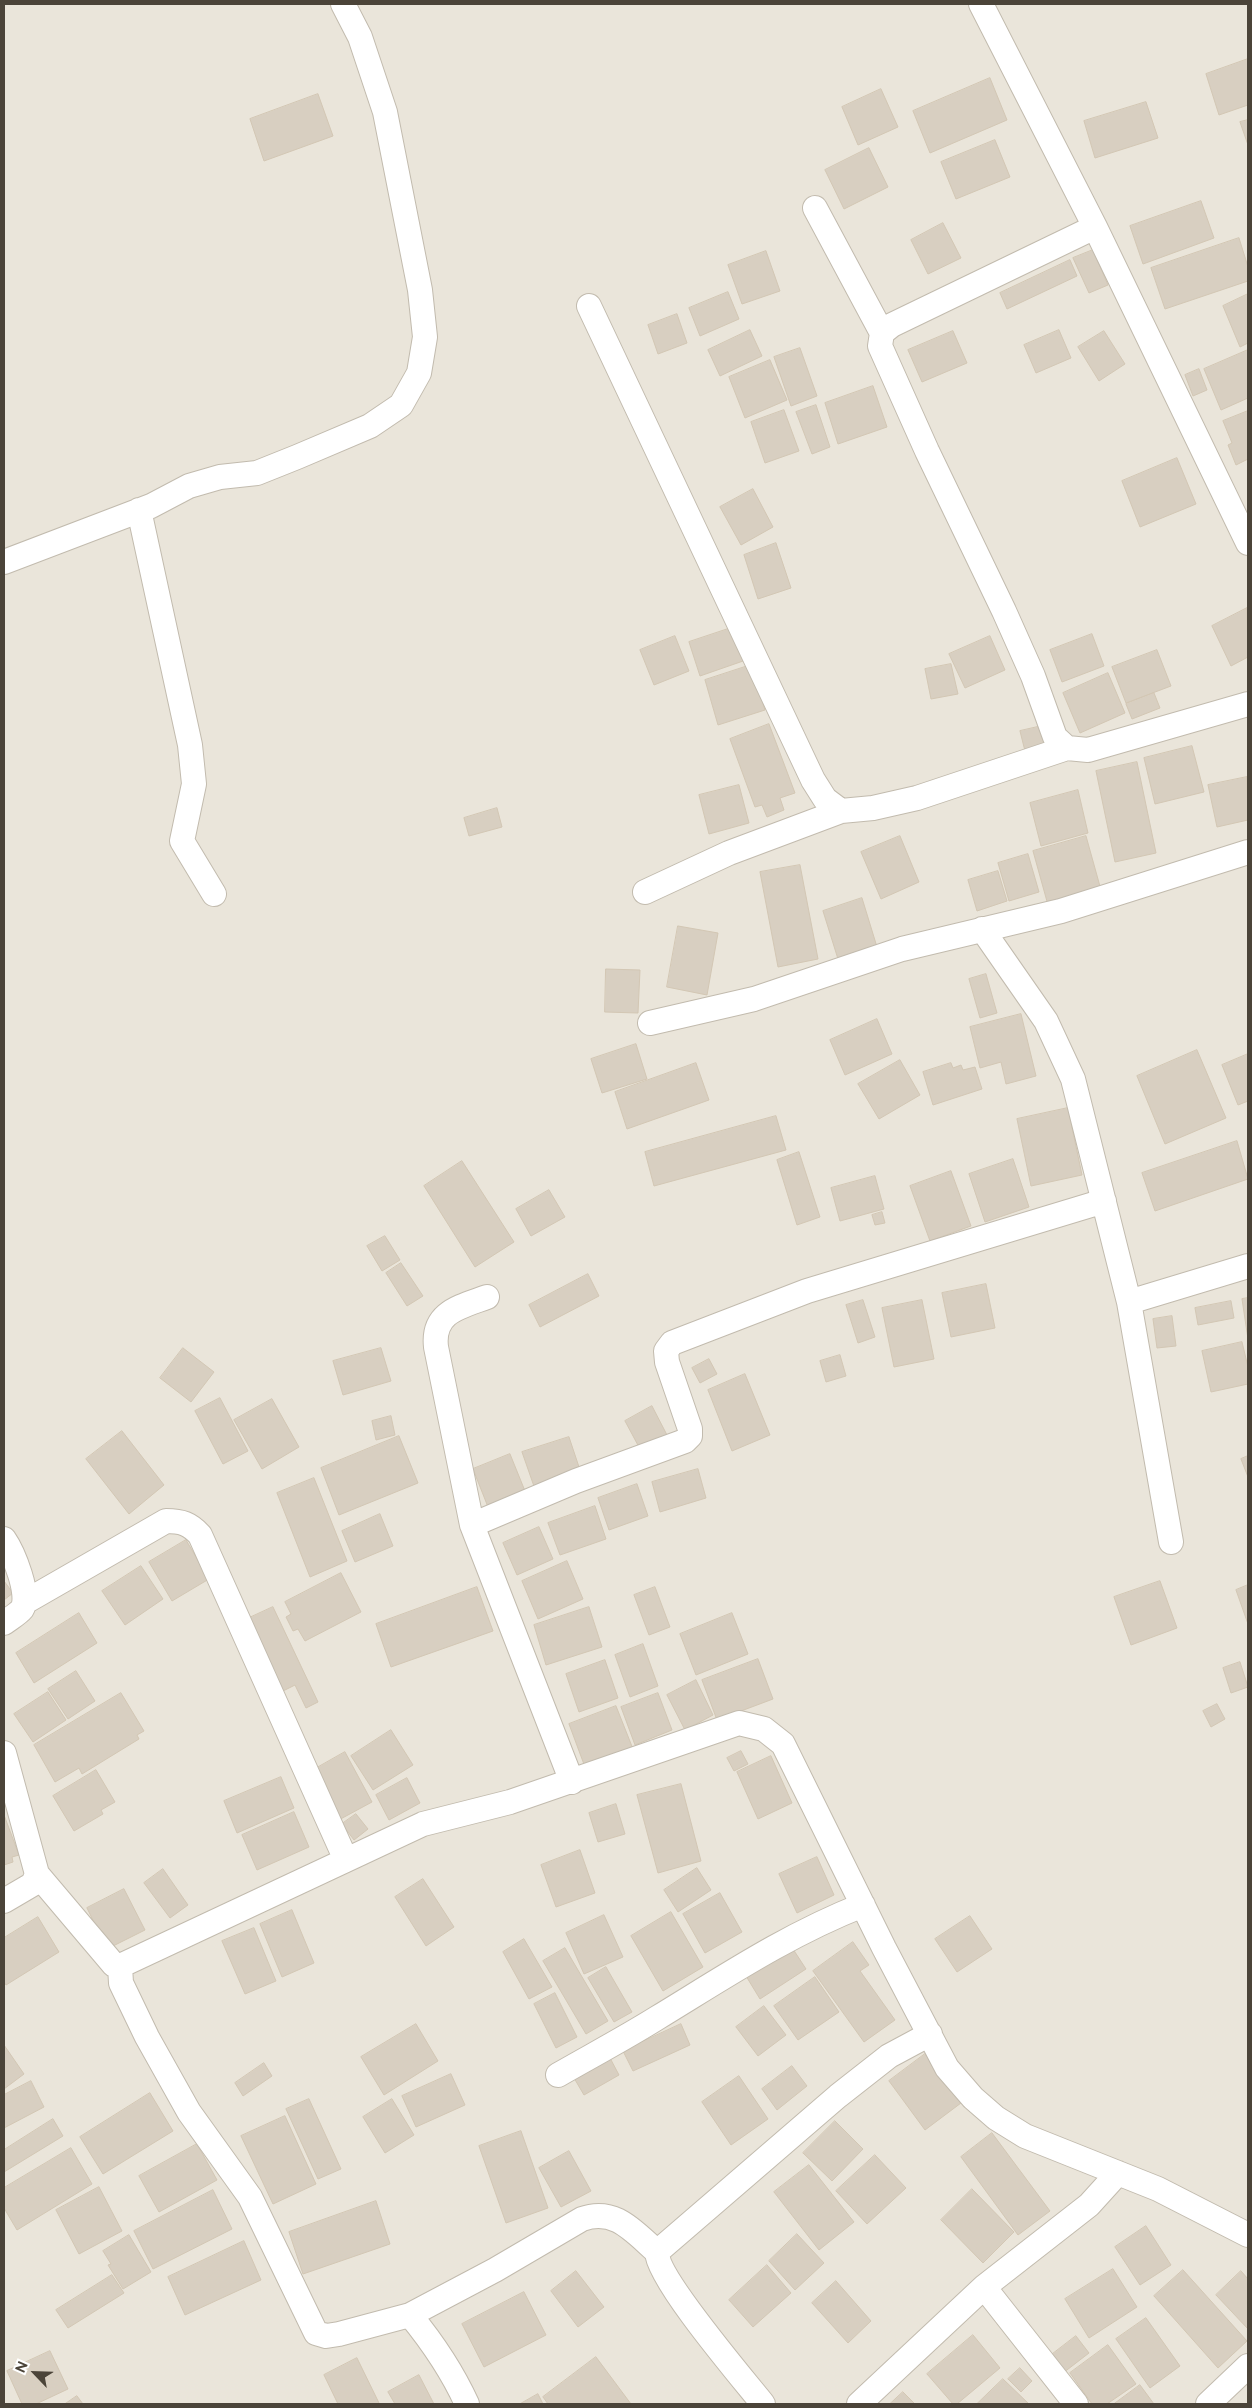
<!DOCTYPE html>
<style>
body{margin:0}
#map{position:relative;width:1252px;height:2408px;overflow:hidden;background:#f6f3ec;font-family:Raleway,sans-serif}
canvas{display:block}
.frame{position:absolute;inset:0;border:5px solid #4b4439;pointer-events:none}
.north{position:absolute;left:10px;top:2348px;width:50px;height:50px;-webkit-text-stroke:4px #fff;paint-order:stroke;rotate:294deg;font-size:14px;font-weight:700;line-height:20px;text-align:center;color:#4b4439}
.north::after{content:'';display:block;margin:auto;width:18px;height:22px;background:#4b4439;clip-path:polygon(50% 0,100% 100%,50% 72%,0 100%)}
</style>
<div id="map">
<canvas width="1252" height="2408"></canvas>
<div class="frame"></div>
<div class="north">N</div>
</div>
<script>
const context = document.querySelector('canvas').getContext('2d');
context.lineJoin = 'round';
function paint(path, color) { context.fillStyle = color; context.fill(path, 'evenodd'); }
function trace(path, color, width, dash) { context.strokeStyle = color; context.lineWidth = width; context.lineCap = dash ? 'butt' : 'round'; context.setLineDash(dash || []); context.stroke(path); }
const residential = new Path2D(`
 M4,4H1248V2404H4Z`);
const building = new Path2D(`
 M1248,59V105L1219,115L1206,74Z
 M990,78L1007,120L930,153L913,111Z
 M881,89L898,127L858,145L842,107Z
 M318,94L333,136L264,161L250,119Z
 M1146,102L1158,138L1095,158L1084,121Z
 M1248,120V145L1240,122Z
 M995,140L1010,177L956,199L941,162Z
 M869,148L888,187L844,209L825,170Z
 M1201,201L1214,238L1143,264L1130,226Z
 M943,223L961,258L928,274L911,240Z
 M1239,238L1248,267V281L1165,309L1151,268Z
 M1093,250L1108,285L1089,293L1073,258Z
 M766,251L780,291L742,304L728,265Z
 M1070,260L1077,276L1007,309L1000,293Z
 M728,292L739,319L700,336L689,308Z
 M1248,294V343L1240,347L1223,306Z
 M677,314L687,343L658,354L648,325Z
 M750,330L762,356L720,376L708,350Z
 M1059,330L1071,358L1036,373L1024,345Z
 M953,331L967,363L922,382L908,350Z
 M1104,331L1125,364L1099,381L1078,347Z
 M800,348L817,396L791,406L774,357Z
 M1248,350V398L1221,410L1204,369Z
 M770,360L787,400L745,418L729,377Z
 M1199,369L1207,390L1193,396L1185,375Z
 M873,386L887,427L838,444L825,403Z
 M816,405L830,447L812,454L796,412Z
 M784,410L799,451L765,463L751,422Z
 M1248,411V459L1236,465L1228,445L1232,443L1223,421Z
 M1177,458L1196,504L1140,527L1122,481Z
 M753,489L773,527L741,545L720,507Z
 M776,543L791,588L758,599L744,555Z
 M1247,608L1248,657L1231,666L1212,626Z
 M734,627L746,660L700,676L689,642Z
 M1092,634L1104,666L1062,682L1050,650Z
 M675,636L689,671L654,685L640,650Z
 M990,636L1005,670L965,688L949,654Z
 M1157,650L1171,686L1126,703L1112,667Z
 M951,664L958,694L931,699L925,669Z
 M751,665L765,710L718,725L705,680Z
 M1108,673L1125,713L1080,733L1063,693Z
 M1154,693L1160,708L1132,719L1126,704Z
 M769,724L795,793L780,798L784,810L767,817L762,805L755,807L730,739Z
 M1042,726L1047,745L1025,751L1020,731Z
 M1192,746L1204,792L1155,804L1144,758Z
 M1137,762L1156,853L1115,862L1096,771Z
 M1247,777L1248,820L1217,827L1208,785Z
 M739,785L749,823L709,834L699,795Z
 M1078,790L1088,833L1041,846L1030,803Z
 M497,808L502,827L469,836L464,818Z
 M900,836L919,882L881,899L861,852Z
 M1086,836L1101,890L1048,905L1033,851Z
 M1028,854L1039,892L1009,901L998,863Z
 M800,865L818,959L778,967L760,872Z
 M998,871L1007,901L977,911L968,880Z
 M862,898L877,947L838,959L823,911Z
 M678,926L718,933L707,995L667,987Z
 M606,969L640,970L638,1013L605,1012Z
 M986,974L997,1013L980,1018L969,979Z
 M1021,1014L1036,1076L1006,1084L1001,1062L980,1068L970,1027Z
 M877,1019L892,1054L845,1075L830,1040Z
 M636,1044L647,1079L602,1093L591,1059Z
 M1197,1050L1226,1118L1165,1144L1137,1076Z
 M1248,1054V1101L1238,1105L1222,1065Z
 M900,1060L920,1095L879,1119L858,1084Z
 M696,1063L709,1100L627,1129L615,1092Z
 M951,1063L953,1068L961,1065L963,1070L975,1067L982,1089L933,1105L923,1072Z
 M1068,1108L1082,1175L1031,1186L1017,1119Z
 M776,1116L786,1150L654,1186L645,1152Z
 M1237,1141L1248,1179L1155,1211L1142,1173Z
 M799,1152L820,1217L797,1225L777,1160Z
 M1013,1159L1029,1207L985,1222L969,1174Z
 M462,1161L514,1242L475,1267L424,1186Z
 M951,1171L971,1226L930,1241L910,1186Z
 M875,1176L884,1209L840,1221L831,1188Z
 M549,1190L565,1217L531,1236L516,1209Z
 M882,1212L885,1223L875,1225L872,1215Z
 M385,1236L400,1260L382,1271L367,1246Z
 M401,1263L423,1296L407,1306L386,1273Z
 M588,1274L599,1296L540,1327L529,1305Z
 M986,1284L995,1328L951,1337L942,1293Z
 M1248,1298V1339L1242,1299Z
 M863,1300L875,1337L858,1343L846,1305Z
 M922,1300L934,1359L894,1367L882,1308Z
 M1231,1301L1234,1318L1198,1325L1195,1308Z
 M1172,1316L1176,1346L1157,1348L1153,1319Z
 M1242,1342L1248,1367V1384L1211,1392L1202,1351Z
 M183,1348L214,1372L191,1402L160,1378Z
 M381,1348L391,1381L343,1395L333,1361Z
 M840,1355L846,1376L826,1382L820,1361Z
 M709,1359L717,1374L700,1383L692,1368Z
 M745,1374L770,1435L732,1451L708,1390Z
 M220,1398L248,1451L223,1464L195,1411Z
 M272,1399L299,1447L262,1469L234,1420Z
 M652,1406L667,1435L640,1449L625,1421Z
 M391,1416L395,1435L376,1440L372,1421Z
 M122,1431L164,1485L129,1514L86,1459Z
 M399,1436L418,1483L339,1515L321,1468Z
 M569,1437L582,1476L536,1492L522,1452Z
 M510,1454L527,1496L490,1512L473,1469Z
 M1248,1456V1477L1241,1459Z
 M698,1469L706,1498L660,1512L652,1482Z
 M314,1478L347,1561L310,1577L277,1493Z
 M637,1484L648,1516L609,1530L598,1498Z
 M595,1506L606,1539L560,1555L548,1523Z
 M380,1514L393,1546L355,1562L342,1531Z
 M539,1527L553,1559L517,1575L503,1543Z
 M186,1540L209,1579L172,1601L149,1562Z
 M567,1561L583,1599L538,1619L522,1581Z
 M141,1566L163,1599L125,1625L102,1591Z
 M341,1573L361,1612L305,1641L298,1629L293,1631L286,1617L291,1614L285,1602Z
 M4,1581L13,1593L4,1600Z
 M1160,1581L1177,1628L1131,1645L1114,1597Z
 M1248,1585V1624L1236,1590Z
 M477,1587L493,1631L391,1667L376,1624Z
 M655,1587L670,1627L649,1635L634,1595Z
 M273,1607L318,1702L306,1708L295,1685L281,1692L247,1619Z
 M589,1607L602,1647L546,1665L534,1625Z
 M79,1613L97,1643L34,1683L16,1653Z
 M732,1613L748,1654L696,1675L680,1634Z
 M643,1644L658,1686L630,1697L615,1655Z
 M758,1659L773,1699L717,1720L702,1680Z
 M605,1660L618,1698L579,1712L566,1674Z
 M1240,1662L1248,1687L1231,1693L1223,1668Z
 M76,1671L95,1701L68,1719L48,1689Z
 M696,1680L713,1715L685,1730L667,1695Z
 M48,1692L66,1720L33,1742L14,1714Z
 M121,1693L144,1731L137,1735L139,1739L82,1774L79,1768L55,1782L34,1745Z
 M658,1693L672,1730L635,1745L621,1707Z
 M1217,1704L1225,1719L1211,1727L1203,1711Z
 M616,1706L633,1749L585,1767L569,1724Z
 M391,1730L413,1765L373,1790L351,1756Z
 M741,1751L748,1764L734,1771L727,1758Z
 M345,1752L372,1802L335,1822L308,1773Z
 M771,1756L792,1803L758,1819L737,1772Z
 M96,1770L115,1802L101,1810L103,1814L74,1831L53,1796Z
 M281,1777L294,1808L237,1833L224,1801Z
 M407,1778L420,1803L389,1820L376,1795Z
 M681,1784L701,1861L658,1873L637,1795Z
 M616,1804L625,1834L598,1842L589,1813Z
 M294,1812L309,1847L257,1870L242,1835Z
 M356,1814L368,1829L354,1840L342,1824Z
 M4,1815L19,1855L12,1857L13,1862L4,1865Z
 M580,1850L595,1893L556,1907L541,1865Z
 M817,1857L834,1895L797,1913L779,1874Z
 M697,1868L711,1890L678,1912L664,1890Z
 M163,1869L188,1905L170,1918L144,1883Z
 M423,1879L454,1927L426,1946L395,1897Z
 M124,1889L145,1930L107,1949L87,1908Z
 M720,1893L742,1932L705,1953L683,1914Z
 M292,1910L314,1963L282,1977L260,1924Z
 M671,1912L703,1967L663,1991L631,1936Z
 M604,1915L623,1957L584,1974L566,1933Z
 M970,1916L992,1949L957,1972L935,1939Z
 M38,1917L59,1952L6,1985L4,1982V1938Z
 M254,1928L276,1981L245,1994L222,1941Z
 M524,1939L552,1987L529,1999L503,1952Z
 M853,1942L869,1965L860,1971L895,2020L864,2042L813,1971Z
 M791,1946L806,1969L760,1999L746,1976Z
 M565,1948L608,2021L586,2034L543,1961Z
 M606,1967L632,2012L614,2022L588,1978Z
 M815,1977L839,2012L798,2040L774,2006Z
 M555,1993L577,2037L556,2048L534,2004Z
 M764,2006L786,2035L758,2056L736,2027Z
 M416,2024L438,2061L384,2095L361,2057Z
 M681,2024L690,2045L633,2071L623,2051Z
 M4,2045L24,2074L4,2089Z
 M925,2054L961,2103L925,2130L889,2081Z
 M610,2058L619,2075L584,2095L574,2078Z
 M264,2063L272,2076L243,2096L235,2083Z
 M792,2066L807,2086L777,2110L762,2089Z
 M451,2074L465,2105L416,2127L402,2096Z
 M739,2076L768,2119L731,2145L702,2102Z
 M31,2081L44,2107L4,2128V2095Z
 M150,2093L173,2131L103,2174L80,2137Z
 M309,2099L341,2169L318,2179L286,2109Z
 M392,2099L414,2135L385,2153L363,2117Z
 M285,2116L316,2184L273,2204L241,2136Z
 M53,2119L63,2136L4,2172V2150Z
 M835,2121L863,2149L832,2181L803,2153Z
 M521,2131L548,2208L506,2223L479,2146Z
 M992,2133L1050,2211L1018,2235L961,2157Z
 M197,2144L217,2180L159,2212L139,2176Z
 M71,2148L92,2184L17,2230L4,2208V2188Z
 M569,2151L591,2191L561,2207L539,2168Z
 M875,2155L906,2188L867,2224L836,2191Z
 M809,2165L854,2222L819,2250L774,2192Z
 M99,2187L122,2231L79,2254L56,2210Z
 M972,2189L1014,2232L983,2263L941,2220Z
 M213,2190L232,2229L153,2269L134,2231Z
 M376,2201L390,2244L303,2274L289,2232Z
 M1146,2226L1171,2265L1140,2285L1115,2247Z
 M797,2234L824,2263L795,2290L769,2261Z
 M129,2235L151,2272L123,2289L108,2265L111,2264L103,2251Z
 M244,2241L261,2280L185,2315L168,2277Z
 M767,2265L791,2293L753,2327L729,2300Z
 M1113,2269L1137,2307L1089,2338L1065,2299Z
 M1183,2270L1247,2341L1218,2368L1154,2296Z
 M576,2271L604,2307L578,2327L551,2291Z
 M1241,2271L1248,2279V2329L1216,2295Z
 M112,2275L124,2293L68,2328L56,2310Z
 M836,2281L871,2321L848,2343L812,2303Z
 M524,2292L546,2335L484,2367L462,2324Z
 M1146,2318L1180,2366L1150,2388L1116,2339Z
 M973,2335L1000,2368L957,2404H953L927,2374Z
 M1076,2336L1089,2353L1063,2373L1050,2356Z
 M1108,2345L1136,2384L1107,2404H1092L1070,2373Z
 M50,2351L68,2389L36,2404H22L7,2371Z
 M596,2357L631,2404H548L543,2397Z
 M357,2358L379,2403L377,2404H338L324,2375Z
 M1020,2368L1032,2381L1021,2392L1008,2379Z
 M419,2375L434,2404H395L388,2392Z
 M1003,2379L1029,2404H977Z
 M1140,2385L1154,2404H1114Z
 M903,2392L915,2404H890Z
 M538,2394L543,2404H520Z
 M77,2396L83,2404H65Z`);
const minor = new Path2D(`
 M981,4L1095,227L1248,543
 M815,208L882,333
 M1095,227L892,325L882,333L880,346L927,451L1004,611L1033,676L1055,737L1067,748L1088,750L1248,704
 M589,306L813,780L825,799L841,811L873,808L917,798L1067,748
 M139,510L190,745L194,784L182,841L214,894
 M4,562L151,506L189,486L220,477L257,473L297,457L370,426L401,405L419,373L425,337L420,290L385,112L360,37L343,4
 M645,892L729,853L841,811
 M982,929L1046,1021L1073,1079L1129,1302L1171,1542
 M650,1023L754,999L902,949L1061,911L1248,852
 M487,1297C460,1307 432,1312 436,1347L472,1525L572,1782
 M1129,1302L1248,1266
 M472,1525L576,1481L685,1441L690,1436V1429L667,1362L666,1351L672,1343L807,1291L1104,1201
 M4,1539C13,1552 31,1595 22,1609C18,1614 9,1619 4,1623
 M25,1602L166,1521C182,1521 190,1524 200,1535L346,1860
 M4,1753L37,1874L33,1884L4,1901
 M37,1874L114,1965L120,1966L423,1824L510,1802L739,1723L764,1729L783,1744L884,1948L947,2068L973,2098L996,2118L1025,2136L1158,2189L1248,2235
 M120,1966L121,1983L147,2037L189,2112L250,2197L316,2333L326,2336L339,2334L410,2315L495,2270L582,2219C615,2207 634,2232 657,2252
 M558,2075C591,2056 625,2038 657,2018C726,1976 787,1935 863,1905
 M984,2287L1089,2205L1118,2173
 M410,2315C433,2343 452,2371 467,2404
 M763,2404C743,2379 656,2277 657,2252L838,2096L889,2056L930,2034
 M859,2404L984,2287L1076,2404
 M1208,2404L1248,2366`);
paint(residential, '#eae5da');
paint(building, '#d8cfc1');
trace(building, '#d3c7b4', 1);
trace(minor, '#c2bbae', 26);
trace(minor, '#fff', 24);
</script>
